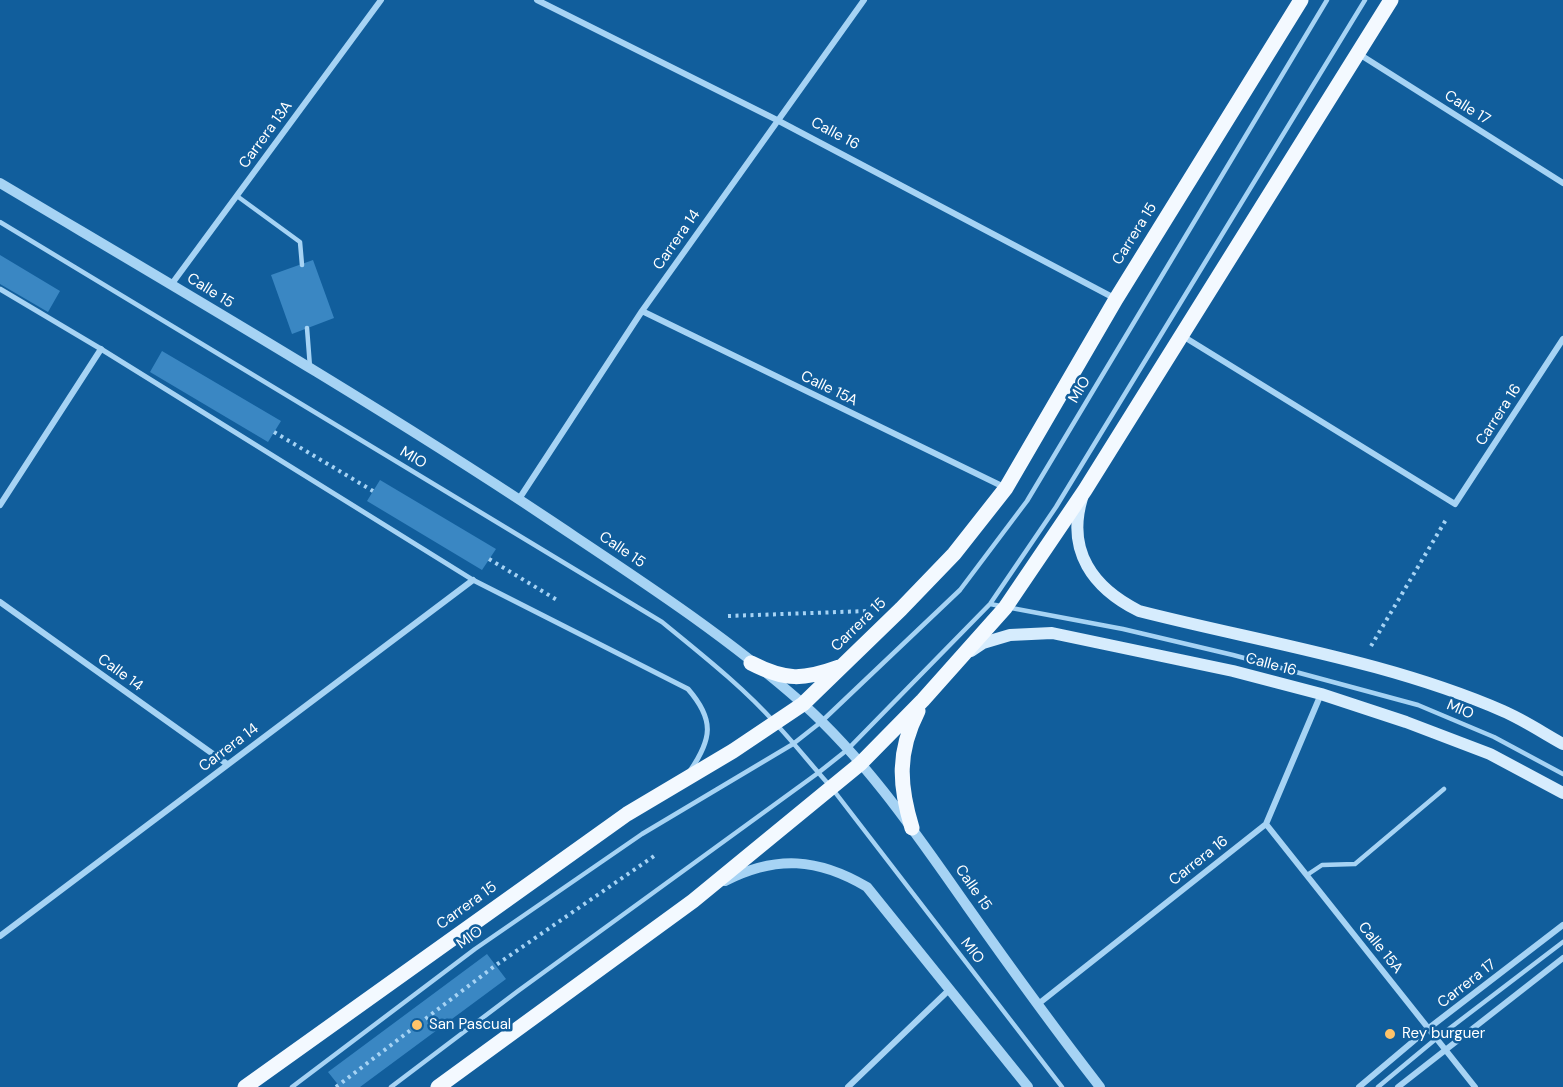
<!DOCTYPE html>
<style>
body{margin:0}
canvas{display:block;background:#115e9c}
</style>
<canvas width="1563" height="1087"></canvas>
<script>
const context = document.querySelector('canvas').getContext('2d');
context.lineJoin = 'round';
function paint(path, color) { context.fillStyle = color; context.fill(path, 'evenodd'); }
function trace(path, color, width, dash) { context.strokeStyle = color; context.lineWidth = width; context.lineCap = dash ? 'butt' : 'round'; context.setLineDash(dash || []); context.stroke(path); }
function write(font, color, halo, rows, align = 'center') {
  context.font = font + ' "DM Sans",sans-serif'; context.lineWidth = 5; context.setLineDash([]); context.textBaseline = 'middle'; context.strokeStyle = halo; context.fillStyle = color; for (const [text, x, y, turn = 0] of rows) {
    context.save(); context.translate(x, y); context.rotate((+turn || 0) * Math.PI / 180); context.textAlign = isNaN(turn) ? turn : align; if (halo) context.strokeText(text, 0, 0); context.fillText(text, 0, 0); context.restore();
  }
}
const building = new Path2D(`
 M0,255L60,291L48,312L0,284Z
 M313,260L334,318L292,334L271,275Z
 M162,351L281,421L268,442L150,372Z
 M380,480L496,549L482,570L367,501Z
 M487,954L506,979L360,1087H340L328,1072Z`);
const path = new Path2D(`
 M274,432L373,491
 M489,559L557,600
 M728,616L867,611
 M1371,646L1447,518
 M336,1087L496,965L657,854`);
const service = new Path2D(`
 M237,196L300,242L302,265
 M0,222L662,622C701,654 742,686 776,724C795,744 812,766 831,787L1062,1087
 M307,328L310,367
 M990,604L1123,629L1233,655L1418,705L1494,737L1563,774
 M1307,875L1322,865L1355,864L1444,789
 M292,1087L475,949L642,834L793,744L821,722L960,590L1027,501L1327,0
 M391,1087L518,991L818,773L847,750L990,604L1056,507L1365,0
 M1378,1087L1437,1038L1563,942`);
const pedestrian = new Path2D(`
 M0,289L101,349L473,580L688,689C715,720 712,739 690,771`);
const minor = new Path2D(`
 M537,0L777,120L1116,299
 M1359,54L1563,183
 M171,285L381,0
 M642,311L1006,488
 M1181,335L1455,504L1563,339
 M519,499L642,311L864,0
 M0,505L101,349
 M0,602L227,764
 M1266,824L1475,1087
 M0,936L473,580
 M1037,1005L1266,824L1321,694
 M848,1087L950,989
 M1359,1087L1429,1028L1563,925
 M1398,1087L1563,958`);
const tertiary = new Path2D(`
 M0,183C185,293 371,401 550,520C637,578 724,634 802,703C867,761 917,835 967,906C1010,967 1054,1028 1100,1087
 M725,881C776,855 818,858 867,887L1028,1087`);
const secondary = new Path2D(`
 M1082,498C1066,551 1093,588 1139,611C1260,642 1388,661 1503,711C1524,720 1543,733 1563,744
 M971,651L983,643L1010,635L1052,633L1233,671L1321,694L1406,722L1490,754L1563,793`);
const primary = new Path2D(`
 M751,663C786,681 803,680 839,667
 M912,828C899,785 897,752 918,711
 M245,1087L627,814L733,751L803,704L901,609L954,554L1006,488L1116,299L1301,0
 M438,1087L693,901L860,764L923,700L1005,608L1085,490L1391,0`);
const markers = [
 [417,1025,6,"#ffc369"],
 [1390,1034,6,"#ffc369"]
];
const streetNames = [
 ["Calle 17",1467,108,32],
 ["Calle 16",835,134,28],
 ["Carrera 13A",266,135,-54],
 ["Carrera 15",1135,234,-58],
 ["Carrera 14",677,240,-55],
 ["Calle 15",210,291,32],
 ["Calle 15A",829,389,26],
 ["MIO",1080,390,-59],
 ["Carrera 16",1499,415,-57],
 ["MIO",413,458,31],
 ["Calle 15",622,550,34],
 ["Carrera 15",859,625,-44],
 ["Calle 16",1271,665,15],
 ["Calle 14",120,673,36],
 ["MIO",1460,710,23],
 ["Carrera 14",229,748,-37],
 ["Carrera 16",1199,861,-38],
 ["Calle 15",973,888,55],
 ["Carrera 15",467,906,-36],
 ["MIO",470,938,-36],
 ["Calle 15A",1380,948,51],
 ["MIO",972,951,52],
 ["Carrera 17",1467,984,-38]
];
const poiNames = [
 ["San Pascual",429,1025],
 ["Rey burguer",1402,1034]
];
paint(building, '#3a87c3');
trace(path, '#a6d3f4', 4, [3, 4.5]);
trace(service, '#a6d3f4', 4.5);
trace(pedestrian, '#a6d3f4', 5);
trace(minor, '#a6d3f4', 6);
trace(tertiary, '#a6d3f4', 10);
trace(secondary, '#d6ecfd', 12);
trace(primary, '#f3f9ff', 15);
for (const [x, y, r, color] of markers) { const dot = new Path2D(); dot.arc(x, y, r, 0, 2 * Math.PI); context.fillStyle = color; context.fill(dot); trace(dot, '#115e9c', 2); }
write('15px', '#fff', '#115e9c', streetNames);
write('15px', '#fff', '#115e9c', poiNames, 'left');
</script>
